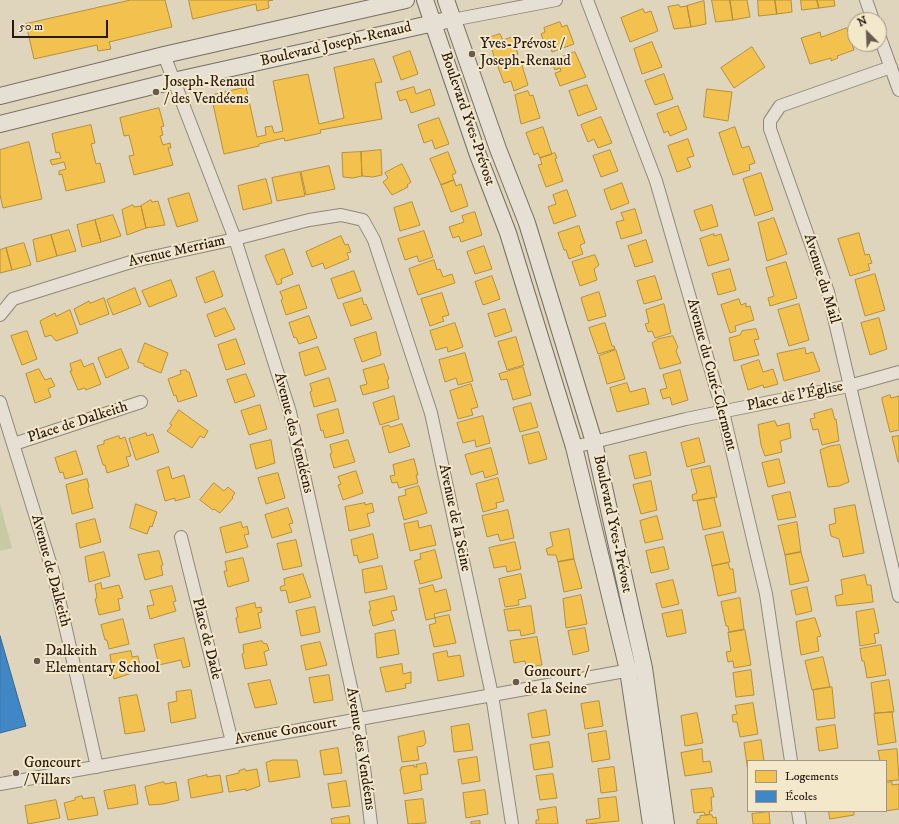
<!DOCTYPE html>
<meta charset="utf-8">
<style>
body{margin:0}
#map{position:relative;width:899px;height:824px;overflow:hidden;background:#ded5bc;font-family:"IM FELL DW Pica",serif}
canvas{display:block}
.legend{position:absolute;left:747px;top:760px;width:140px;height:52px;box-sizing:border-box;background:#f3e8ca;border:1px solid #a29580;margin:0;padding:5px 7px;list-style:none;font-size:12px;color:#281912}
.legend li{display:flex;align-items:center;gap:8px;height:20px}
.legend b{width:20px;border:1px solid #a29580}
.north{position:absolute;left:847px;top:12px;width:40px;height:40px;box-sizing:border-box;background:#f3e8ca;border:1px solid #a29580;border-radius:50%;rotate:336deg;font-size:11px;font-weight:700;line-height:16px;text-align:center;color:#281912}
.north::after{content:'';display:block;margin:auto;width:14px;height:18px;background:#685b4e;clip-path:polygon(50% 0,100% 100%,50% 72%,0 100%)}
.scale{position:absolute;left:12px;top:20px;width:96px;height:18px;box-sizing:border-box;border:2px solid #281912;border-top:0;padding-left:5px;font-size:12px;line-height:14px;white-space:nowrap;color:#281912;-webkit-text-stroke:3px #f3e8ca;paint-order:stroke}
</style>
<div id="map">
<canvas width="899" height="824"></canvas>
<ul class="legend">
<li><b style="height:11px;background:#f2c14e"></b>Logements</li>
<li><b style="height:11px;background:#3f88c5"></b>Écoles</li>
</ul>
<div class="north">N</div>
<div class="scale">50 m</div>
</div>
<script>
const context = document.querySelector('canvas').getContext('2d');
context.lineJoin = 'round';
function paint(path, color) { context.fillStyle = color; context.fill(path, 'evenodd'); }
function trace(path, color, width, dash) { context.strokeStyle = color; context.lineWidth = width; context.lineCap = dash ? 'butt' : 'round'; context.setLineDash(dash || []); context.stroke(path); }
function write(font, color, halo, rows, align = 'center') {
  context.font = font + ' "IM FELL DW Pica",serif'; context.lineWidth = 4; context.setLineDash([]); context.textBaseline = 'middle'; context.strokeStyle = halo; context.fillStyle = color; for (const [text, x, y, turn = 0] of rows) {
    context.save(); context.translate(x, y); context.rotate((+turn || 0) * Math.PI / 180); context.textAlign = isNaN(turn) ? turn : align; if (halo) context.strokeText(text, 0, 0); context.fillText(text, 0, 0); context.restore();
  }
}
const green = new Path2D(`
 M0,504L12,548L0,551Z`);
const homes = new Path2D(`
 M131,0H165L172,27L109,42L111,49L98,51L97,45L34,59L26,24Z
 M189,0H273L268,1L269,8L257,11L256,4L193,19Z
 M712,0H730L733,20L716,22Z
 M730,0H747L750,17L733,20Z
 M758,0H775L777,14L759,16Z
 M775,0H791L792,12L777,14Z
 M801,0H817L819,8L802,10Z
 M817,0H834L835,6L819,8Z
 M704,1L706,24L691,27L687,6Z
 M679,5L680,7L687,6L691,27L674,29L668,7Z
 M643,9L645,13L651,11L658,31L630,42L621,18Z
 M560,22L562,27L567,25L574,44L552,52L548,41L544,42L541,34L545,32L544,28Z
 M847,28L854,50L837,56L838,58L831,61V58L810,64L801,38L820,32L821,37Z
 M500,34L503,40L512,37L518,54L496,62L488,38Z
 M652,42L662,67L642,74L634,49Z
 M752,47L765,67L734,88L721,68Z
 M410,51L418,74L401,80L393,57Z
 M575,52L586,77L560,86L555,73L561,71L560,68L555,70L552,63L557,61V59Z
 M374,59L382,82L375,83L382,119L320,130L321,133L285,141L284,138L259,144V146L224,154L211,95L246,87L257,137L266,135L265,127L272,126L274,133L283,131L273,81L308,74L319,124L344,118L334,68Z
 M520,59L528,85L514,91L511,81L504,83L498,67Z
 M664,74L673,99L655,105L645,81Z
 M587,85L597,109L578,116L569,91Z
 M414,87L416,94L430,89L435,105L411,113L406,99L400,101L397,92Z
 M707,89L732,92L728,121L704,117Z
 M528,91L530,96L533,95L540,118L521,124L515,95Z
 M678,106L687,129L670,136L668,131L664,133L657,114Z
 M159,108L164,126L161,127L163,135L160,136L163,145L170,143L171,148H168L173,165L134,175L129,156L134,155L129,135L124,136L120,118Z
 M601,117L612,143L598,148L594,139L588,142L581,125Z
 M439,118L449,144L435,149L432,140L424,143L418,125Z
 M91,125L95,143L91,144L96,164L100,163L105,182L66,191L62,174L59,175V171L66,169L64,162L52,165L50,160L61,158L59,152L56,153L52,134Z
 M543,127L552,154L540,158L538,153L534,155L526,133Z
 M735,127L742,148L749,146L755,163L749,165L750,170L733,175L719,133Z
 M688,139L694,156L687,158L691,167L677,172L668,146Z
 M29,142L42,199L3,208L0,195V150Z
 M381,150L382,175L373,177L362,176L361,152Z
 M610,150L618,171L601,177L593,156Z
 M361,152L362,176L353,178L343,177L342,153Z
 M448,152L456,173L452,175L454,180L441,185L430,159Z
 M555,153L557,158L555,159L563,181L546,187L538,165L542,164L540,158Z
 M402,164L411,182L407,185L408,187L392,195L383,182L388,178L385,173Z
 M329,166L335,189L306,195L301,172Z
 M300,172L305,196L277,201L272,178Z
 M761,173L773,210L755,216L743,179Z
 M266,179L272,203L243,210L238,186Z
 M454,180L456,186L461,184L468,206L451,212L441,185Z
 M622,183L629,203L611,210L604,190Z
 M567,190L576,216L554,224L548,207L556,204L553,195Z
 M189,193L198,221L177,227L168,199Z
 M151,200L152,202L158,201L165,225L146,228L141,206Z
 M412,202L420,225L400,231L394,208Z
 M133,205L134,207L141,206L146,228L127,235L122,210Z
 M712,205L718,226L701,231L694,211Z
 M635,209L642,233L621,239L616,222L624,220L621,213Z
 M475,212L482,235L461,242L459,236L453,238L449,227L464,222L462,216Z
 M113,215L121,236L101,242L95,220Z
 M774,218L787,254L767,261L758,223Z
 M95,220L101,242L82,247L77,225Z
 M579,226L585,243L580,245L583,254L569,259L566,250H564L558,233Z
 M69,230L76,251L57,256L51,235Z
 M424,231L433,257L419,262L417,256L405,260L398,239Z
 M859,233L865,255L869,254L872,263L868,264L870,270L850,276L838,239Z
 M714,234V236L721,234L729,260L708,266L700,239Z
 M51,235L57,256L37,262L33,240Z
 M341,236L345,245L348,244L351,252L347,253L349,259L325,269L323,263L312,267L306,252Z
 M646,240L653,262L635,267L628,246Z
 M24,243L31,265L12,270L6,248Z
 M484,246L492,269L475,274L467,252Z
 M6,248L12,270L0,273V250Z
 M284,249L293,274L281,279L282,283L277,285L265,256Z
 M595,255L599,265L594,269L597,280L580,286L572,262Z
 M434,260L437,270L440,269L443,277L452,274L455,283L418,295L409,269Z
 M786,262L797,298L770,306L768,298L774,296L766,268Z
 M730,269L736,290L718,295L712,274Z
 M214,271L223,296L205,303L196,278Z
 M354,271L361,291L338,299L331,279Z
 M875,274L885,310L865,316L855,280Z
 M492,276L500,299L483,305L475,282Z
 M655,276L662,299L644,304L637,281Z
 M171,280L177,296L149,307L142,291Z
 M299,285L307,308L286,315L281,300L283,299L280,292Z
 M135,288L141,304L113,315L107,300Z
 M599,292L606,316L588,321L581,298Z
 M442,293L449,315L442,317L444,321L430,326L421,299Z
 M104,298L109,314L80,325L74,309L89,301L90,303Z
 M362,298L364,305L366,304L372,319L351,326L343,304Z
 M739,299L741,305L746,303V307L750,306L754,320L735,326L736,331L730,333L721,305Z
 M664,304L671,333L655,338L652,331L648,332L645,324L649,323L646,310Z
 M799,304L809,340L789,346L778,310Z
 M225,308L235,329L215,337L207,315Z
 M505,309L512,331L495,337L488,314Z
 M70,310L78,333L56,341L51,335L45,337L40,321L55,313L56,316Z
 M309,316L317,338L299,344L296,337L294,338L289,323Z
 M879,318L887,349L870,355L861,323Z
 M455,323L463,347L448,352L447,347L436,350L430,331Z
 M605,323L612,346H614L615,349L598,354L589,328Z
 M756,329L759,339L754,340L759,355L734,361L729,338L740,335L742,331Z
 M27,331L37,359L22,365L11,336Z
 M376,332L381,355L362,362L354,339Z
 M673,336L678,347L676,351L681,363L660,369L652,343L658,339Z
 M516,337L524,365L507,370L498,342Z
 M236,339L245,364L226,370L218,345Z
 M145,343L168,353L161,373L144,366V364L138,362Z
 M318,347L326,369L305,376L299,353Z
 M805,348L806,354L813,352L820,371L784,381L777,354Z
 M121,349L129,368L106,378L98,358Z
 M616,350L625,379L607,384L599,356Z
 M465,353L473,381L458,385L456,378L445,382L439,360Z
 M81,360L84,367L93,363L101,384L86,390L85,388L78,390L70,371H72L70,364Z
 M759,360L763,372L773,369L778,384L764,388L763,385L748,390L741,366Z
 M384,364L389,379L387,380L389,388L363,395L360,386L367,384L363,370Z
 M523,367L531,395L513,400L507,379L501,380L499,374Z
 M39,369L45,380L51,378L55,386L48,389L51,397L35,403L26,374Z
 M186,370L187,372H189L197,396L178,402L176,395L174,396L168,379L181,374L180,371Z
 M680,370L688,400L672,405L670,397L663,399L660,390L667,388L663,375Z
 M246,374L255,396L235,403L227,380Z
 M329,378L336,401L314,407L310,392L312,391L310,384Z
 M627,383L630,392L645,388L649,404L617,412L610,388Z
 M471,384L478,407L471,409L473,415L458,419L450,391Z
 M890,395L891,398L899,396V430L890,432L882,400V398Z
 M394,396L399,419L380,425L373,403Z
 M531,403L538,427L520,432L513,408Z
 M260,405L267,429L249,435L241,411Z
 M338,409L344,433L325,438L323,430L321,431L317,415Z
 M832,409L835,420L836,419L839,441L822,445L818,429L813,430L810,419L815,418L814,414Z
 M179,410L208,431L204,438L200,436L192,448L167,431L172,425L170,424Z
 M483,416L490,443L476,447L475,440L463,443L457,423Z
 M775,421L777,426L789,423L791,438L780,441L782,452L765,456L761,445L758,425Z
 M402,424L410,446L389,453L382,427L389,425L390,427Z
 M539,432L547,459L529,464L522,436Z
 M146,433L147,436L153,434L159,452L136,460L129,439Z
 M119,436L120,439L125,437L131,456L126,457L129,466L107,473L105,465H103L97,446L104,444V441Z
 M899,436V462H898L892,437Z
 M699,438L705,462L687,467L681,443Z
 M271,440L275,463L256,469L250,445Z
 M348,440L355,462L334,468L330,454L332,453L330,445Z
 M840,445L849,482L839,486L828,487L820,450L830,446Z
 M491,448L498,474L485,478L483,471L471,475L465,455Z
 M76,451L83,474L65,479L63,472L60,473L55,458Z
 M646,452L651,475L635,479L629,456Z
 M414,459L418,475H416L418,483L399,488L397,482L392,483L390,476L395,475L393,465Z
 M779,459L785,483L768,487L762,463Z
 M710,466L717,497L693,501L692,495L697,493L691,470Z
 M169,467L172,479L184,475L190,497L175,501V498L165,501L157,471Z
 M356,471L363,493L343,500L338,485L341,484L338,477Z
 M278,473L285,498L266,504L258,478Z
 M498,478L504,501L496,503L497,508L483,512L476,484Z
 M87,479L89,486L88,489L93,508L72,514L66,485Z
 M651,481L657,510L641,514L633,485Z
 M214,483L224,491L228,487L235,493L232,497L233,498L220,513L214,509L213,510L200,500Z
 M419,486L427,513L404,520L398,497L406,495L405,490Z
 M790,492L796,517L778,520L772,496Z
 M714,498L721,526L703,530L697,501Z
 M365,503V505L372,503L374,512L367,514L370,526L349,531L345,507Z
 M136,504L157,512L152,527L150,526L147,534L130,528Z
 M855,505L864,553L843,557L839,539L831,536L829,525L836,523L834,509Z
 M288,508L293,523L289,524L292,532L272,538L265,515Z
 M508,510L514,538L500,541L498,534L487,537L482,516Z
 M657,516L663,539L645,543L640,521Z
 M95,519L101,542L80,548L76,524Z
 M418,521L419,528L431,525L436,545L410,551L404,524Z
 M241,522L243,528L247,526L249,534L244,535L248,547L226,553L220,528Z
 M797,522L801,552L785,555L778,526Z
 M569,529L574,559L558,562L556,555H548L546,549L553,546L550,533Z
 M723,532L730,562L712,566L705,536Z
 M373,534L378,558L359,563L357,555L354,556L351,540Z
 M296,540L302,566L283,570L277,544Z
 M515,542L521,569L507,572L506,566L494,568L489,548Z
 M664,547L669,569L651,573L646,551Z
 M435,550L442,578L420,584L414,561L421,559L420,554Z
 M159,551L163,565L161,566L163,575L145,580L138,555Z
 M104,552L110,576L89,582L85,557Z
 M801,552L809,581L790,585L785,555Z
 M243,558L249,581L228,587L224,571H227L225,562Z
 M574,559L582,588L564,592L558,562Z
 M728,563L730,569H733L736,592L718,596L712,566Z
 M382,566L387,589L365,593L362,570Z
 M303,574L311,597L289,603L286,590L281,591L280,587L285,585L284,579Z
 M521,574L526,598L518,600L519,605L505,607L499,579Z
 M865,575L867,585H871L873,602L837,606L835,596L843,594L841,580Z
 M673,580L679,604L662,608L656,584Z
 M101,583L102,589L119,585L123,598L118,599L120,610L99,615L95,599L97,598L95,585Z
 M433,585L435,592L446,589L451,610L434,614L435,618L426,620L419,589Z
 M172,586L176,601L173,602L176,611L150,619L147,606L154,605L150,591Z
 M807,587L812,611L796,615L791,591Z
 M581,595L587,624L566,628L563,599Z
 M394,596L397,610L391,611L394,620L373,626L369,610H371L369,602Z
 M740,598L744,629L729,632L728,626H726L721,602Z
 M255,603L256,608L261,607L262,612L258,613L261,628L239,633L236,618L238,617L236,608Z
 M531,606L535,633L521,636L520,630L508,631L504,610Z
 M315,607L320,632L301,636L296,611Z
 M874,609L879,633L874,634L876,643L860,646L856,612Z
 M682,610L686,633L667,637L662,614Z
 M449,615L456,643L434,647L429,625L436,623L435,618Z
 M815,618L821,636L817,637L819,651L801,655L796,622Z
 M123,619L129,644L109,649L107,640H105L101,625Z
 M585,628L589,651L573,655L568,631Z
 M395,630L399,654L377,658L375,634Z
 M745,630L751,665L734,668L733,661L728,662L726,652L731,651L728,633Z
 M537,637L542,665L526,667L525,661L514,663L510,641Z
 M184,638L190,666L183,668L181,660L159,665L154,645Z
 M262,641L263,643L267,644L269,650L264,652L267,665L245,669L242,654L244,653L243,645Z
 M320,642L327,665L306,670L301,646Z
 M881,645L886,675L867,678L864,661H862L860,649Z
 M131,651L132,657L138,656L141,670L114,679L110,655Z
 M447,651L448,657L460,655L464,676L438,681L433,654Z
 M823,657L830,687L812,690L805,661Z
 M402,664L403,674L411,672V683L405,684L406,688L386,692L380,668Z
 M751,670L754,695L736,697L733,673Z
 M329,675L333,700L314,703L309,678Z
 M270,680L277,704L255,708L248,684Z
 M889,680L894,712L875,713L871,683Z
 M830,687H832L835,718L817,720L813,690Z
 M191,690L196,718L171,723L168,703L177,701L176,692Z
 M137,695L145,731L125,734L119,698Z
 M599,701L603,726L585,729L581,704Z
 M753,703L758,734L740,737L737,722H733L732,715L737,714L735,706Z
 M546,710L550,735L532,738L528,714Z
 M892,712L896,742L878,745L874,714Z
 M697,713L703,743L685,746L681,716Z
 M469,724L473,750L454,752L451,727Z
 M835,725L838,748L819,751L816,728Z
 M424,731L426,743L423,746L417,747L419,760L402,762L398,737Z
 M606,731L610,759L592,762L588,734Z
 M761,740L764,761H748V772L744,743Z
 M549,742L553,767L534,770L530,745Z
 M338,748L342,773L324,775L320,751Z
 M702,749L703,762L710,761L712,772L685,776L681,753Z
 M897,749L899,780L886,781V761H880L878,751Z
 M477,757L480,781L462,784L458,760Z
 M273,760H297L300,777L269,782L266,763Z
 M426,763L428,774L420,775L422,790L404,794L400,769H402L401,767L414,765V767H417L416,765Z
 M614,767L617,791L601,793L598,769Z
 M245,769L246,771L257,769L260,786L246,791V789L229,792L226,776L239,773V771Z
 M553,774L557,798L540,800L536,776Z
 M207,775V777L220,775L223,792L191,798L188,780Z
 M346,781L350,806L332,808L328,784Z
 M164,782L165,784L176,782L179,800L163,804L149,805L145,787Z
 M892,782V785L899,784V809L885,811H886V783Z
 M135,785L138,804L108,809L104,791Z
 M712,788L714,797H711L712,811H709L710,814L705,815L704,812L694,813L691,790Z
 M485,790L488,814L466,818L463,793Z
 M82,796L83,799L94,797L98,815L68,820L64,803L75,800V798Z
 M616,797L619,821L587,824L586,820L600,818L598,799Z
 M423,799L426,823L408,824L405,801Z
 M56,800L60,818L28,824L25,806Z
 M556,807L558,824H536V820H539L537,810Z
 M829,811H854V815L830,819Z
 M769,812L770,824H753L752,814Z
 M712,815L713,818L716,817L717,824H697V820L700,819V816Z
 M349,816L350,824H332L331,819Z
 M480,821V824H471V822Z`);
const schools = new Path2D(`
 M0,636L26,726L0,733Z`);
const street = new Path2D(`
 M587,0L656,181L723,412L766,594L791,761
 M866,0L873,20
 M452,20L556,0
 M879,35L899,90
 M164,55L235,239L290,412L358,719L371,824
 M891,67L780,106L770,121V129L828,292L899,596
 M0,315L13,299L134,261L235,239L309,220L341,215L363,220L374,240L431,413L492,695L512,824
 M0,402L53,572L97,767
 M14,444L141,402
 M574,447L686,419L849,386L899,372
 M181,537L232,742
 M0,784L636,669
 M798,811L800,824`);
const secondary = new Path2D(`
 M425,0L478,155L508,233L574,447L628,670L651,824
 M446,0L498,149L527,223L594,442L644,668L666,824
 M0,96L164,55L406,0
 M0,124L173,81L443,21`);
const markers = [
 [472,54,4,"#685b4e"],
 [156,92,4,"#685b4e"],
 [37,661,4,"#685b4e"],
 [516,682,4,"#685b4e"],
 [16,773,4,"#685b4e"]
];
const streetNames = [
 ["Boulevard Joseph-Renaud",336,45,-13],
 ["Boulevard Yves-Prévost",467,119,71],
 ["Avenue Merriam",177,252,-13],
 ["Avenue du Mail",821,279,73],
 ["Avenue du Curé-Clermont",711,375,75],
 ["Place de l'Église",795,397,-12],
 ["Place de Dalkeith",78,423,-18],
 ["Avenue des Vendéens",293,433,76],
 ["Avenue de la Seine",454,518,78],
 ["Boulevard Yves-Prévost",612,524,78],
 ["Avenue de Dalkeith",50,571,75],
 ["Place de Dade",206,639,76],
 ["Avenue Goncourt",286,732,-10],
 ["Avenue des Vendéens",360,749,81]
];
const poiNames = [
 ["Yves-Prévost /",480,45],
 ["Joseph-Renaud",480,62],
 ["Joseph-Renaud",164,83],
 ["/ des Vendéens",164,100],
 ["Dalkeith",45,652],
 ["Elementary School",45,669],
 ["Goncourt /",524,673],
 ["de la Seine",524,690],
 ["Goncourt",24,764],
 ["/ Villars",24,781]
];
paint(green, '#c7caa2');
paint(homes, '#f2c14e');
trace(homes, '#b58f3c', 1);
paint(schools, '#3f88c5');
trace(schools, '#38678f', 1);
trace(street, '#8f8879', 14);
trace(secondary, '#766f62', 18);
trace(street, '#e5e0d3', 12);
trace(secondary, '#e5e0d3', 16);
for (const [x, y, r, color] of markers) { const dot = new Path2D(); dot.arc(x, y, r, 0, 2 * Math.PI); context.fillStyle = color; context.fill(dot); trace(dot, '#f3e8ca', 1.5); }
write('15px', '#281912', '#f3e8ca', streetNames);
write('15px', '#281912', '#f3e8ca', poiNames, 'left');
</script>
